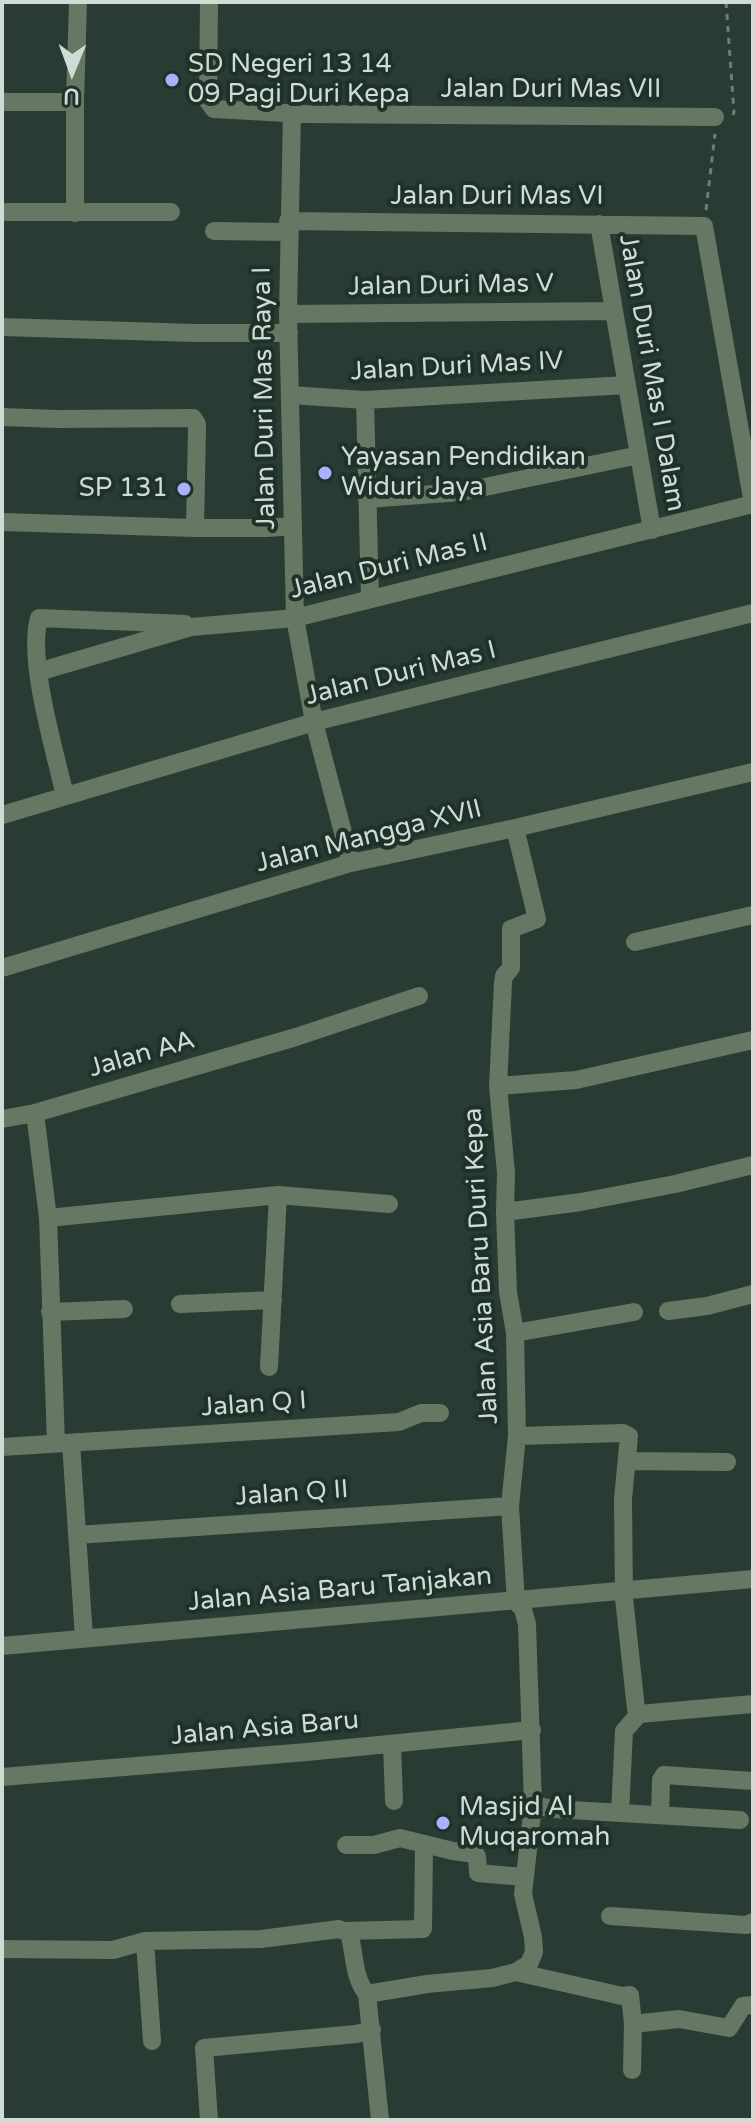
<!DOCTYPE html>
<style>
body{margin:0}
#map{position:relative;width:755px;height:2122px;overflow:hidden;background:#283c33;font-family:"Varela Round",sans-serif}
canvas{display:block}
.frame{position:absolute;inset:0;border:4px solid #cfdbd5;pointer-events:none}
.north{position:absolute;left:32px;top:32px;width:80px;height:80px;-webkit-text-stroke:6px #1e3229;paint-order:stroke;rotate:181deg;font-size:22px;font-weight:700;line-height:32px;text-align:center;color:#cfdbd5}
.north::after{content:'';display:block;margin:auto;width:28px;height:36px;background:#cfdbd5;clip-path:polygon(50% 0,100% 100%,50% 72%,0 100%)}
</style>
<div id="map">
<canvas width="755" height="2122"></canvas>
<div class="frame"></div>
<div class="north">U</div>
</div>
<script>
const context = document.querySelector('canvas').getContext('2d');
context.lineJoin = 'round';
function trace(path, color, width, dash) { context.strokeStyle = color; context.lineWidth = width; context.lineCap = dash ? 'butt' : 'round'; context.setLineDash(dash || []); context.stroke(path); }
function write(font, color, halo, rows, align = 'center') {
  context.font = font + ' "Varela Round",sans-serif'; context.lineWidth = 8; context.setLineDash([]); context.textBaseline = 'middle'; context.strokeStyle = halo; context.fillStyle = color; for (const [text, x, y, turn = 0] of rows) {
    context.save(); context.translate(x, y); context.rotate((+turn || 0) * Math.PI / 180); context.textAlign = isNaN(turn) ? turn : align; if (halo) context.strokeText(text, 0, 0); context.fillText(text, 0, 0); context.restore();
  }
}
const path = new Path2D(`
 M726,2L734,112L733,115
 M706,210L715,134`);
const minor = new Path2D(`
 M209,2L208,101L214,109L305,114L715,117
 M2,102H75
 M292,113L288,314L295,618L314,722L351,863
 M2,212H171
 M75,213V102L78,2
 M288,221L704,226L753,504
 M599,224L652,530
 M214,231L288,232
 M288,314L614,311
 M2,327L195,333H289
 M290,395L365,400L627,385
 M365,400L370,599
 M2,417L57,419L193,418L197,424V428L195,528
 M367,499L461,492L639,455
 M2,522L195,528H267L293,526
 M38,672L191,627L295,618L753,504
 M65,796C55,751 27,660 39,618L185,624
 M2,815L314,722L753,613
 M515,828L537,919L511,929V968L504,976L503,983L498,1086L506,1173L505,1212L508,1292L515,1333L517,1436L510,1506L516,1602
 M635,942L753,915
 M2,968L351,863L515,828L753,772
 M498,1086L576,1080L753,1040
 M35,1113L48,1218L56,1443
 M2,1119L35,1113L296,1037L419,996
 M505,1212L581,1202L675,1184L753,1165
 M48,1218L278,1195L389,1204
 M180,1304L273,1300
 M668,1311L707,1306L753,1294
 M50,1312L124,1309
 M515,1333L634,1312
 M269,1367L278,1195
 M517,1436L623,1433L629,1436L623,1499L624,1598L636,1709L639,1714
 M71,1443L84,1638
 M2,1447L399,1422L421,1413H440
 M627,1461L727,1462
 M77,1535L510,1506
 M2,1646L753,1579
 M392,1744L394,1801
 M2,1777L307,1752L532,1730
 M533,1805L554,1809L740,1820
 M620,1813L624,1731L639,1714L753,1704
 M660,1814L661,1780L664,1775L753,1781
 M346,1845H374L400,1838L453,1851L475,1854L477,1856L478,1873L524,1877
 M610,1916L747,1925L753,1922
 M344,1931L423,1929L424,1844
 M145,1941L152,2041
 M2,1949L113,1950L145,1941L261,1939L339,1929L349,1933C355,1953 353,1978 367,1994
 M516,1972L622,1996L630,1995L633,2024L679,2019L729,2028L743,2006L753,2005
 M367,1994L427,1984L492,1978L516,1972L529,1964L534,1952L533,1937L523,1894L533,1805L527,1624L523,1609L516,1602
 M367,1994L380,2120
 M632,2070L633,2024
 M209,2120L204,2048L356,2034L372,2030`);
const markers = [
 [172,80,8,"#a9b0fc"],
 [325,473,8,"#a9b0fc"],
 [184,489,8,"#a9b0fc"],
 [443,1823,8,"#a9b0fc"]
];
const poiNames = [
 ["SD Negeri 13 14",188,65],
 ["09 Pagi Duri Kepa",188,95],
 ["Yayasan Pendidikan",341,458],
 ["Widuri Jaya",341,488],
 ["SP 131",168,489,"right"],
 ["Masjid Al",459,1808],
 ["Muqaromah",459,1838]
];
const streetNames = [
 ["Jalan Duri Mas VII",551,90],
 ["Jalan Duri Mas VI",497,197],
 ["Jalan Duri Mas V",451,286,-1],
 ["Jalan Duri Mas IV",457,367,-3],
 ["Jalan Duri Mas I Dalam",651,373,80],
 ["Jalan Duri Mas Raya I",265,398,-91],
 ["Jalan Duri Mas II",389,567,-14],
 ["Jalan Duri Mas I",401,674,-14],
 ["Jalan Mangga XVII",369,837,-14],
 ["Jalan AA",142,1055,-16],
 ["Jalan Asia Baru Duri Kepa",482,1266,-93],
 ["Jalan Q I",254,1405,-4],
 ["Jalan Q II",292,1494,-4],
 ["Jalan Asia Baru Tanjakan",340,1590,-5],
 ["Jalan Asia Baru",265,1729,-5]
];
trace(path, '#6e7e77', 3, [6, 6]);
trace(minor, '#667763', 18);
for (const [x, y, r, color] of markers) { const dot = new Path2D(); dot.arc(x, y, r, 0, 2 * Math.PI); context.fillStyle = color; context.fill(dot); trace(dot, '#1e3229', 3); }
write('26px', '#cfdbd5', '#1e3229', poiNames, 'left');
write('26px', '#cfdbd5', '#1e3229', streetNames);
</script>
